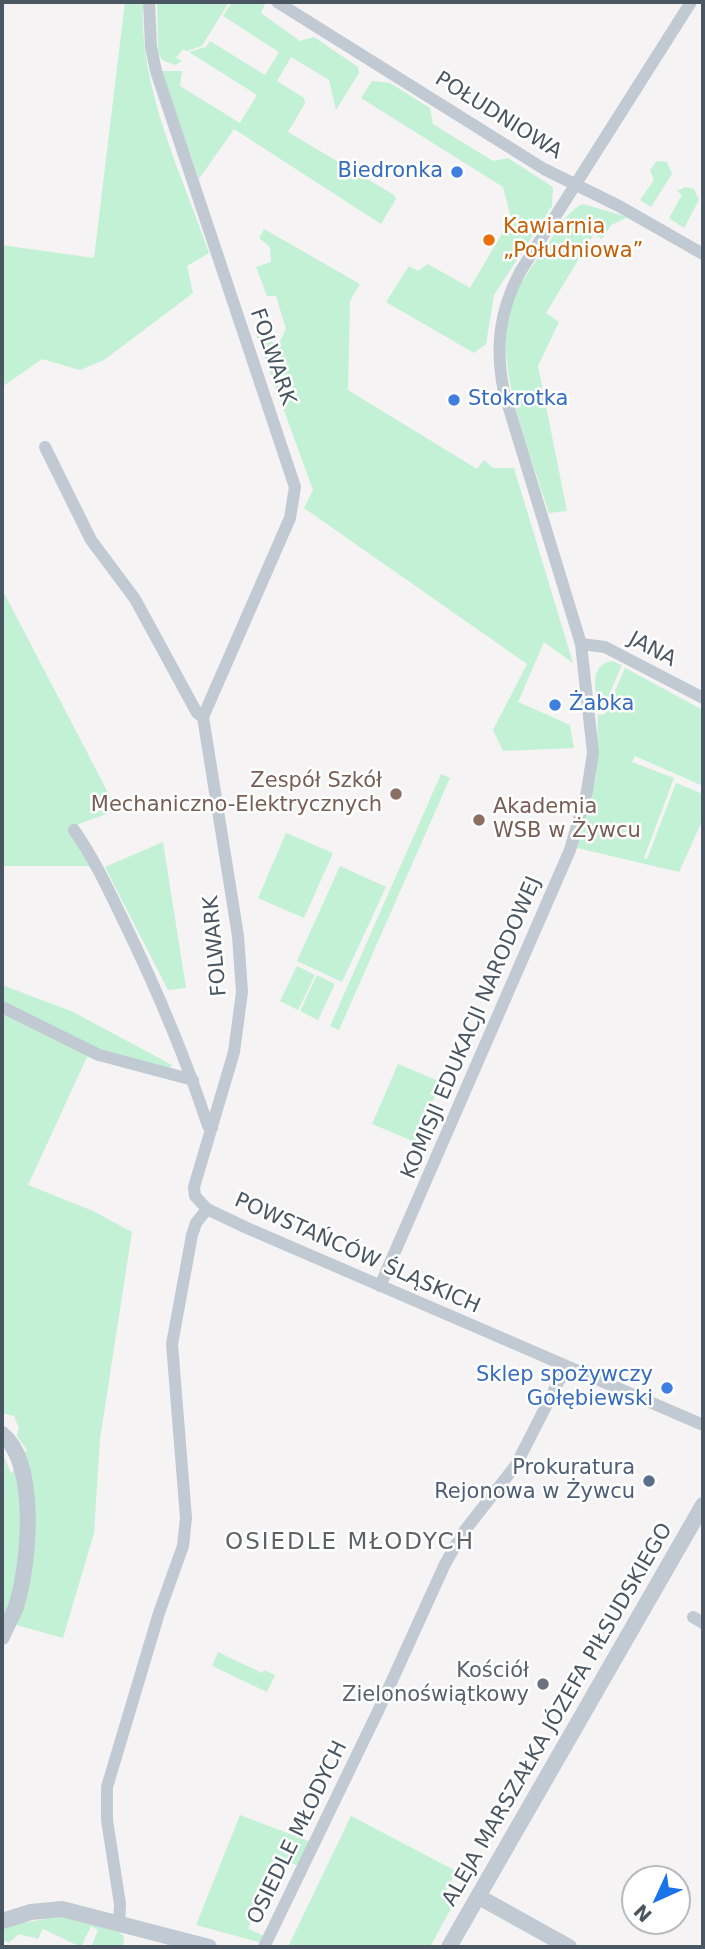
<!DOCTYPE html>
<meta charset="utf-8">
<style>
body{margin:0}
#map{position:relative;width:705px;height:1949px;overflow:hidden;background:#f5f3f3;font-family:"DejaVu Sans",sans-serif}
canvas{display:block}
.frame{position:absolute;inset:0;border:4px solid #4a5661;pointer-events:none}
.north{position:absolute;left:621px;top:1865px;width:70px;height:70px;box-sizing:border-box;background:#fff;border:2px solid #b7bbc0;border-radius:50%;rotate:225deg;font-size:19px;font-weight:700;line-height:28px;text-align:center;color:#4a5661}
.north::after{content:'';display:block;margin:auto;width:24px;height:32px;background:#1a73e8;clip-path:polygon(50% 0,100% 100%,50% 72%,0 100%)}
</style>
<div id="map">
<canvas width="705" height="1949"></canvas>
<div class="frame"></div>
<div class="north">N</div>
</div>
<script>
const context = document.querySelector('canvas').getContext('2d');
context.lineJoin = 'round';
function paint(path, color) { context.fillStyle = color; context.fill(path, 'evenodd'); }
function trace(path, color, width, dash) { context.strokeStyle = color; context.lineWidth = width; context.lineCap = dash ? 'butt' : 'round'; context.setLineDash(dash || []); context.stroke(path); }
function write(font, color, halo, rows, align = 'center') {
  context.font = font + ' "DejaVu Sans",sans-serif'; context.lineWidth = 5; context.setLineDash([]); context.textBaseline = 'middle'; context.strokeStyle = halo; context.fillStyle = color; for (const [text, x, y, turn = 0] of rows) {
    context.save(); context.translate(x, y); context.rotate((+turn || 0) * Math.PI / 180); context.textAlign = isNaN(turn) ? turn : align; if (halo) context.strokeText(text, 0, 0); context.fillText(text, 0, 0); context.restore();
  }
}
const green = new Path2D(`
 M125,2H143C139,89 181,172 209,253L187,266L193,293L104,360L80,370L42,359L2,387V245L94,258Z
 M157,2H229L202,46L187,51L183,49L176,58L182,61L175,65L162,60L158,52Z
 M232,2L265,4L261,13L300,41L314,37L358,67L359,73L336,110L329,80L291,57L277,81L304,98L305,103L288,132L394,195L396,199L381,224L234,129L199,179L165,81L156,71H182L180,86L240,123L257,95L189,52L206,47L210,41L265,75L279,52L223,16Z
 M372,81L390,83L430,108L433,124L493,161L508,158L553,187L552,206L494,295L486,344L474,353L386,302L409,266L418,271L428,264L470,288L511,218L503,187L361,98Z
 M657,161L667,162L672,174L651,207L640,200L654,180L650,170Z
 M685,187L694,189L699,200L684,228L669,218L682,195L677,191Z
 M583,204L628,217L611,225L602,239L594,234L546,313L559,322L538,366L567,511L549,513C532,457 493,366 510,309C516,286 532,267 545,248C556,233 565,212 583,204Z
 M264,229L360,284L350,301L348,390L477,469L484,460L493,468H514L573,663L544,642L518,702L570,725L574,748L503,751L493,730L527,664L304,508L313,490L255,331L278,345L286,329L276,296H267L256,267L271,262L270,247L259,238Z
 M2,589L117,810L79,824L75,830L91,866H2Z
 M612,661L622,665L605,704L598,708C596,691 588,665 612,661Z
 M625,668L703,710V786L635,756L632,762L674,778L644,858L647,859L676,783L703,794V819L679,872L577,848L596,776L598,715L605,714Z
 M441,774L450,778L339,1030L330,1026Z
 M286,833L333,853L304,918L258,898Z
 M163,842L186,988L168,990L105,867Z
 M340,866L386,887L342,982L297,961Z
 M297,966L315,975L298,1010L280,1001Z
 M317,975L335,984L318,1020L300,1011Z
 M2,985L71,1011L172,1065L165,1073L87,1057L28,1185L93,1211L132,1232L100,1439L94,1533L63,1638L2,1621V1451L11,1474L27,1450L17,1436L19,1428L14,1416L2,1413Z
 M398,1064L441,1082L415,1142L372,1124Z
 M218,1652L262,1673L264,1670L275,1675L267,1692L212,1666Z
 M240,1815L311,1842L300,1866L275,1858L248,1929L267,1937L262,1943L196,1925Z
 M351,1816L456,1871L445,1892L456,1899L430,1947H288Z
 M60,1916L119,1932L124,1936L123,1947H91L98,1930L91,1926L81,1947L43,1929L38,1939L19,1934L9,1943L2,1940V1927Z`);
const minor = new Path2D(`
 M149,2L151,47L156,71L295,487L290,518L203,717L238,936L242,992L234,1052L194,1187L195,1196L207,1209L247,1228L703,1425
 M277,2L544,169L619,206L703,254
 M45,447L91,540L135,599L197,713L203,717
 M581,644L605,647L703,698
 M74,830C95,860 109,891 125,924C157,990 185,1056 208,1126L212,1128
 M2,1007L99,1055L193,1080
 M380,1286L570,850L587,791L593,753L581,644L504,392C495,348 499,312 520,272L691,2
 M693,1617L703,1623
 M119,1924L120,1904L107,1820V1787L159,1613L183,1546L186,1518L172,1344L192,1235L196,1223L207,1209
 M264,1947L380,1707L445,1564L462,1534L516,1465L566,1367`);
const tertiary = new Path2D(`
 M2,1434C39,1464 29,1566 16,1607C12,1617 6,1627 2,1637
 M479,1897L569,1947
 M2,1921L31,1912L62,1909L209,1947
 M449,1947L703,1505`);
const markers = [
 [457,172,7,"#3f7fe0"],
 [489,240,7,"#e8710a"],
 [454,400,7,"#3f7fe0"],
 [555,705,7,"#3f7fe0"],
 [396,794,7,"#8d6e63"],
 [479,820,7,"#8d6e63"],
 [667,1388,7,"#3f7fe0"],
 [649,1481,7,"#5c6f8a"],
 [543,1684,7,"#6b7280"]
];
const streetNames = [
 ["POŁUDNIOWA",498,116,32],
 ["FOLWARK",272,357,71],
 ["JANA",652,650,28],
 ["FOLWARK",216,946,-95],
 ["KOMISJI EDUKACJI NARODOWEJ",472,1028,-67],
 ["POWSTAŃCÓW ŚLĄSKICH",357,1254,24],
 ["ALEJA MARSZAŁKA JÓZEFA PIŁSUDSKIEGO",558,1715,-60],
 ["OSIEDLE MŁODYCH",298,1833,-64]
];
const shopNames = [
 ["Biedronka",443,172],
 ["Stokrotka",468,400,"left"],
 ["Żabka",569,705,"left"],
 ["Sklep spożywczy",653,1376],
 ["Gołębiewski",653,1400]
];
const foodNames = [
 ["Kawiarnia",503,228],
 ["„Południowa”",503,252]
];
const educationNames = [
 ["Zespół Szkół",382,782],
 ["Mechaniczno-Elektrycznych",382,806],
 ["Akademia",493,808,"left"],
 ["WSB w Żywcu",493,832,"left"]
];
const serviceNames = [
 ["Prokuratura",635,1469],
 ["Rejonowa w Żywcu",635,1493]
];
const worshipNames = [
 ["Kościół",529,1672],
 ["Zielonoświątkowy",529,1696]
];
const neighbourhoodNames = [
 ["OSIEDLE MŁODYCH",350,1543]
];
paint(green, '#c3f1d5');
trace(minor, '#c1cad2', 12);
trace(tertiary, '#c1cad2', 16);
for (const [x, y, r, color] of markers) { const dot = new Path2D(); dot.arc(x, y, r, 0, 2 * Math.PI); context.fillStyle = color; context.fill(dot); trace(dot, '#fff', 2.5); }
write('21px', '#4a5661', '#fff', streetNames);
write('21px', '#366cbe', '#fff', shopNames, 'right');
write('21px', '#c56008', '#fff', foodNames, 'left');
write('21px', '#785e54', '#fff', educationNames, 'right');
write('21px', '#4e5e75', '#fff', serviceNames, 'right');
write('21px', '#5b616d', '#fff', worshipNames, 'right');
context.letterSpacing = '2px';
write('23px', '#5f6368', '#fff', neighbourhoodNames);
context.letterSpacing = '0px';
</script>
